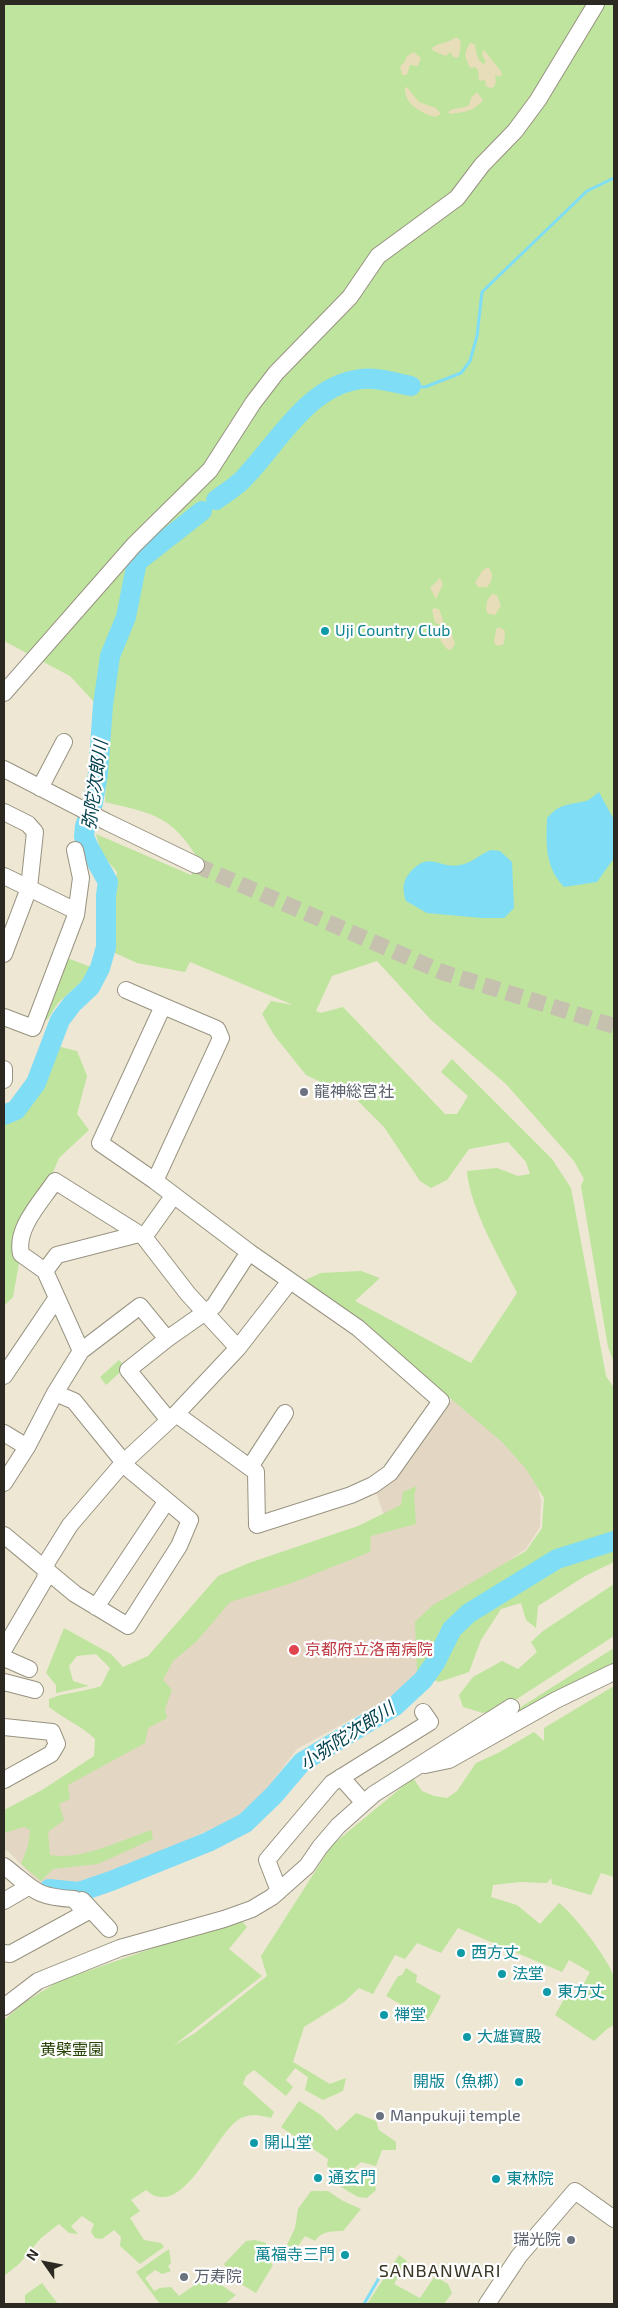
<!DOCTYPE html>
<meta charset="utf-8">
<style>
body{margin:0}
#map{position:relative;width:618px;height:2308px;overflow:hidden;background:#ede7d3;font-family:"Exo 2",sans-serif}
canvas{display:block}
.frame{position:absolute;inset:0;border:5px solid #2b2921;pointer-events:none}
.north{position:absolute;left:20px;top:2238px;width:50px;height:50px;-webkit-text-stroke:4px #fff;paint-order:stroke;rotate:303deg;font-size:14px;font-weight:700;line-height:20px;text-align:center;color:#2b2921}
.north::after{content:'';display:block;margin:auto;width:18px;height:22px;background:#2b2921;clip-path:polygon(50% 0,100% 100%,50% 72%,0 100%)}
</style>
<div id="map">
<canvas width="618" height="2308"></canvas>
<div class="frame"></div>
<div class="north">N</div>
</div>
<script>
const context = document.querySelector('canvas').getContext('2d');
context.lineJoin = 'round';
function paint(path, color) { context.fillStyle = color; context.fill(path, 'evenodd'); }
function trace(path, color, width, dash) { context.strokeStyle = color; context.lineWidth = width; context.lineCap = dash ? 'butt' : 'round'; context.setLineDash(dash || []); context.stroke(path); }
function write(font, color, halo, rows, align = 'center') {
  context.font = font + ' "Exo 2","Noto Sans JP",sans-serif'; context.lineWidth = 4.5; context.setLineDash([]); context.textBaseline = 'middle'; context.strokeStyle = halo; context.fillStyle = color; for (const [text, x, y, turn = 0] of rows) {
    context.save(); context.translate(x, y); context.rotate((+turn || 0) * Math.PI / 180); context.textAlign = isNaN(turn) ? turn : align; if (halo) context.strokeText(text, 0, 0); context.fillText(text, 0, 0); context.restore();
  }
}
const medical = new Path2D(`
 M453,1398L504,1441L535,1474L541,1501L540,1527L526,1549L418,1624L417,1676L403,1691L297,1749L269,1786L238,1817L110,1875L76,1886H57L42,1883L33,1877L8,1851L4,1850V1816L97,1759L221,1577L385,1518L375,1490Z`);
const green = new Path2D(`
 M4,4H614V1363L608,1347L581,1186L584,1179L574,1161L506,1084L431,1020L377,961L332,976L316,1011L321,1013L343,1007L445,1114H457L468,1096L441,1072L452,1059L552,1159L571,1188L606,1376L614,1388V1562L585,1576L538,1606L536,1628L526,1620L521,1603L501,1609L481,1640L469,1672L439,1682L417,1673L415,1622L433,1605L526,1551L542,1528L544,1498L526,1469L502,1442L364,1325L305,1280L321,1273L361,1271L380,1278L355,1301L471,1363L517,1293C500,1258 470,1209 467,1171L497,1168L518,1176L530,1174L526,1162L508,1142L469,1149L447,1180L431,1188L420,1181L384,1127L356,1099L306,1075L274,1035L262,1014L271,1001L293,1005L190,962L185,972L137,963L113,952V904L117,872L101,853L96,834L191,875L199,860C171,815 154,814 105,802L110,719L70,676L4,641Z
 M67,958L91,967L82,981L58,1003L47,1020H44Z
 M57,1046L77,1051L87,1076L77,1114L89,1130L59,1158L49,1182L17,1231L19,1263L13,1297L4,1306V1122C32,1111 45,1072 57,1046Z
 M119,1360L126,1367L106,1385L100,1377Z
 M417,1486L414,1495L416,1524L371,1536L370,1552L289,1584L230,1602L196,1642L173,1661L163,1680L172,1690L165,1709L167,1718L148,1728L145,1743L68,1785L70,1799L59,1804L64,1820L48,1832L50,1855C80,1861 122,1840 151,1830L153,1839L98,1864L53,1869L41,1881L21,1864L28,1846L30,1830L24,1827L4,1833V1810L42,1790L94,1756L95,1739C82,1726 64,1719 49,1707V1699C66,1692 84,1692 101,1686L110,1668L96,1654L77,1656L69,1666L73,1681L89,1686L56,1693V1685L46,1673L64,1628L111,1654L123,1667L148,1656L218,1576L249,1563L358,1526L401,1505L403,1492Z
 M614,1584V1636L503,1708L483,1713L463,1707L459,1695L473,1677L502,1661L518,1669L537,1652L531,1642L543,1631Z
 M614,1648V1669L510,1725L502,1719Z
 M614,1686V1877L601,1873L591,1895L552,1884L551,1878L547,1883L520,1882L493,1885L491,1897L517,1905L540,1924L559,1903C573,1913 611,1962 614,1978C617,1993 614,2011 614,2025L607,2029L594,2041L555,2015L567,1994L577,1997L590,1972L569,1960L562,1972L458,1928L441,1953L417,1943L405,1959L395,1955L373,1994L359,1988L344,2002L304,2027L293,2062L330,2084L346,2078L343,2091L323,2100L305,2090L308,2077L295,2068L286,2080L293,2087L286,2096L254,2070L246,2076L243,2084L274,2112L271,2118C259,2115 252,2113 241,2118C215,2131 184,2223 146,2190L131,2200L140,2211L130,2218L144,2240L161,2243L164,2247L140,2264L120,2246L121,2237L114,2230L102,2239L95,2238L91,2232L94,2224L82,2216L71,2226L78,2234L69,2233L59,2224L41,2238L19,2264L4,2276V2020L25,2002L59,1981L239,1918L247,1927L229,1949L262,1976L173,2046L195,2033L267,1976L261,1956L332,1845L413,1778L422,1791L434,1796L447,1798L457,1791L476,1763L498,1753L534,1732L544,1741V1728Z
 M406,1968L417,1975L416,1982L441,1996L428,2020L386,1996L398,1976L402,1975Z
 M299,2101L321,2115L337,2131L356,2113L376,2121L379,2130L396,2142V2150H382L376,2166L361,2162L353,2169L352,2177L356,2183L373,2176L376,2190L367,2198L358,2197L336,2184L334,2171L327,2166L328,2159L281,2127Z
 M311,2191H328L343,2201L361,2209L343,2231C332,2231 321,2231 315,2241L305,2236L294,2252L286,2247L295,2228L298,2209Z
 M255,2240L266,2243L264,2255L273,2265L256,2293L234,2280L224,2264L246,2241Z
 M169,2249L171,2263L168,2266L171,2271L162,2274L155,2270L145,2278L154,2291L160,2288L171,2287L179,2296C209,2275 205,2274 236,2295L225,2304H160L136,2272Z
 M399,2255L407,2261L394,2284L420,2298L435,2276L448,2284L452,2293L444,2304H367Z
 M42,2283L58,2304H25V2295Z`);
const sand = new Path2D(`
 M454,38H458L461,42L459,56L457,58L453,57L450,52L446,56L433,51L432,48C439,42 447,44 454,38Z
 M470,43L475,44C476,52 477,59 483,64L486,62L482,54L484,50L500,70L502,74L500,77L495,75L496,82L494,87L490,88L486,86L485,80L479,81L478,70L475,67L470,68C465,56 463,56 470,43Z
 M414,52L421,58L418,66L410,65L407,75H402L400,67L405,61L407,56Z
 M407,87L419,102L436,108L441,114L435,117C421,113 404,104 405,88Z
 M477,92L483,100C473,112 464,112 450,114L448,112C455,106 462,110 469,105L471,98Z
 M488,567C494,573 493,581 487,587H478L475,583L482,571Z
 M440,578L443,584L436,599L430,588Z
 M492,594L497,595L501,606L495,615L489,614L486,611L487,601Z
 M434,608L439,609L443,620L442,625L435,623L432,610Z
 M499,627L505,631L504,644L498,646L494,643L496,629Z
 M447,632L452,635L455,644L451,650L447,649L440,640Z`);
const water = new Path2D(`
 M599,792L614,820V858L597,882L564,887C545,867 546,844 547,818C560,803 569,805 586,801C590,800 595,795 599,792Z
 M491,850L500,851L512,862L514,908L504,918H482L427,913L406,901C403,892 402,883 408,875C429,848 439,870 460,865C472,863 480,854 491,850Z`);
const stream = new Path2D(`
 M411,386L425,387L461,373L470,361L477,336L482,292L587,191L614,178
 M364,2304L379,2278`);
const river = new Path2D(`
 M216,500C226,492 238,486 246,476C279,441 309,385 361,379C378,377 395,383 411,386
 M4,1115L16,1110L36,1083L60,1020L72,1004L90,987L100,968L106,947V895L108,882L89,848L84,837L85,826L93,803L98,774L103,705L110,656L126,617L137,562L202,511
 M49,1889L79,1892L111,1881L208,1842L245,1823L274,1795L302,1762L395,1706L423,1680L435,1663L452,1629L469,1613L557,1559L614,1541`);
const minorTunnel = new Path2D(`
 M196,865L442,972L614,1026`);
const minor = new Path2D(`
 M4,693L134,545L210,470L253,403L276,373L350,297L378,256L457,198L482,165L515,131L538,100L596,4
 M4,769L107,822L196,865
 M40,788L64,742
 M4,812L28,824L35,832L29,888L4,954
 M4,876L76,911
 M126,990L163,1006
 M163,1006L217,1029L221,1038L155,1181L100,1143Z
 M4,1017L33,1028L76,915L81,878L75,850
 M4,1069V1080
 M155,1181L249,1252L358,1328L441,1401L390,1473L373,1485L351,1495L257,1525L256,1472L176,1414
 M144,1237L174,1195
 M45,1271L57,1255L139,1234
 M81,1351L45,1271L21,1254C15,1228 42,1201 55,1181L144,1237L188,1294L238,1348
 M4,1376L56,1299
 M168,1419L128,1370L167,1339L214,1306L249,1252
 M4,1433L27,1447
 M250,1467L285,1413
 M4,1483L27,1447L55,1393L81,1351L140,1306L167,1339
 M4,1535L75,1594L128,1626L179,1546L190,1520L130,1470L74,1401L55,1393
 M96,1607L166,1502
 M4,1649L45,1579L47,1562L70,1525L124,1462L176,1414L238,1348L290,1281
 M4,1658L29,1669
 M4,1682L35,1690
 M4,1727L52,1732L57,1744L51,1754L4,1780
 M425,1765L449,1760L556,1700L614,1672
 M341,1777L364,1803
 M4,1866C34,1889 34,1897 74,1899L85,1913L10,1954L4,1953
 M279,1891L267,1860L332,1783L430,1722L423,1712
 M82,1900L109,1929
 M4,1901L28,1887
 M4,2007L38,1981L120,1948L224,1919L252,1909L272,1897L307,1866L320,1847L338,1826L374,1794L511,1707
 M487,2304L519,2256L575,2191L614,2219`);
const markers = [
 [325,631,5,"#0f9aa8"],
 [304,1092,5,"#6b7280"],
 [294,1650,6,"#e0444e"],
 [461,1953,5,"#0f9aa8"],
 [502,1974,5,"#0f9aa8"],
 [547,1992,5,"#0f9aa8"],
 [384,2015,5,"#0f9aa8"],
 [467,2037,5,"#0f9aa8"],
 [519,2082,5,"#0f9aa8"],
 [380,2116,5,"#6b7280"],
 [254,2143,5,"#0f9aa8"],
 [318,2178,5,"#0f9aa8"],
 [496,2179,5,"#0f9aa8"],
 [571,2240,5,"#6b7280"],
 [345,2255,5,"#0f9aa8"],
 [184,2277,5,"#6b7280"]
];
const cultureNames = [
 ["Uji Country Club",335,631],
 ["西方丈",471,1953],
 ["法堂",512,1974],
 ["東方丈",557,1992],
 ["禅堂",394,2015],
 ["大雄寶殿",477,2037],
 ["開版（魚梆）",509,2082,"right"],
 ["開山堂",264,2143],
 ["通玄門",328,2178],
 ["東林院",506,2179],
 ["萬福寺三門",335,2255,"right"]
];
const worshipNames = [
 ["龍神総宮社",314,1092],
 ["Manpukuji temple",390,2116],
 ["瑞光院",561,2240,"right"],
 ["万寿院",194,2277]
];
const healthNames = [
 ["京都府立洛南病院",305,1650]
];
const parkNames = [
 ["黄檗霊園",72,2050]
];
const waterNames = [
 ["弥陀次郎川",95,785,-82],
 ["小弥陀次郎川",347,1736,-33]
];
const neighbourhoodNames = [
 ["SANBANWARI",440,2271]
];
paint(medical, '#e3d7c4');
paint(green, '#bee49e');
paint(sand, '#e7ddb8');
paint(water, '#7fddf6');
trace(stream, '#7fddf6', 3);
trace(river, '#7fddf6', 20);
trace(minorTunnel, '#c6c1af', 16, [16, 8]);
trace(minor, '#989381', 18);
trace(minor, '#fff', 16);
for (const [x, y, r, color] of markers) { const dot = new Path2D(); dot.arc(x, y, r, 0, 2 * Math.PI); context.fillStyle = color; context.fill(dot); trace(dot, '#fff', 2); }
write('16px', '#0d838f', '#fff', cultureNames, 'left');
write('16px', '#5b616d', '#fff', worshipNames, 'left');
write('16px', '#be3a42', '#fff', healthNames, 'left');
write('16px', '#274205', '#fff', parkNames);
write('italic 18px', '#04414e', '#fff', waterNames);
context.letterSpacing = '1px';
write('18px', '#3a3626', '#fff', neighbourhoodNames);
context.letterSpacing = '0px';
</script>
